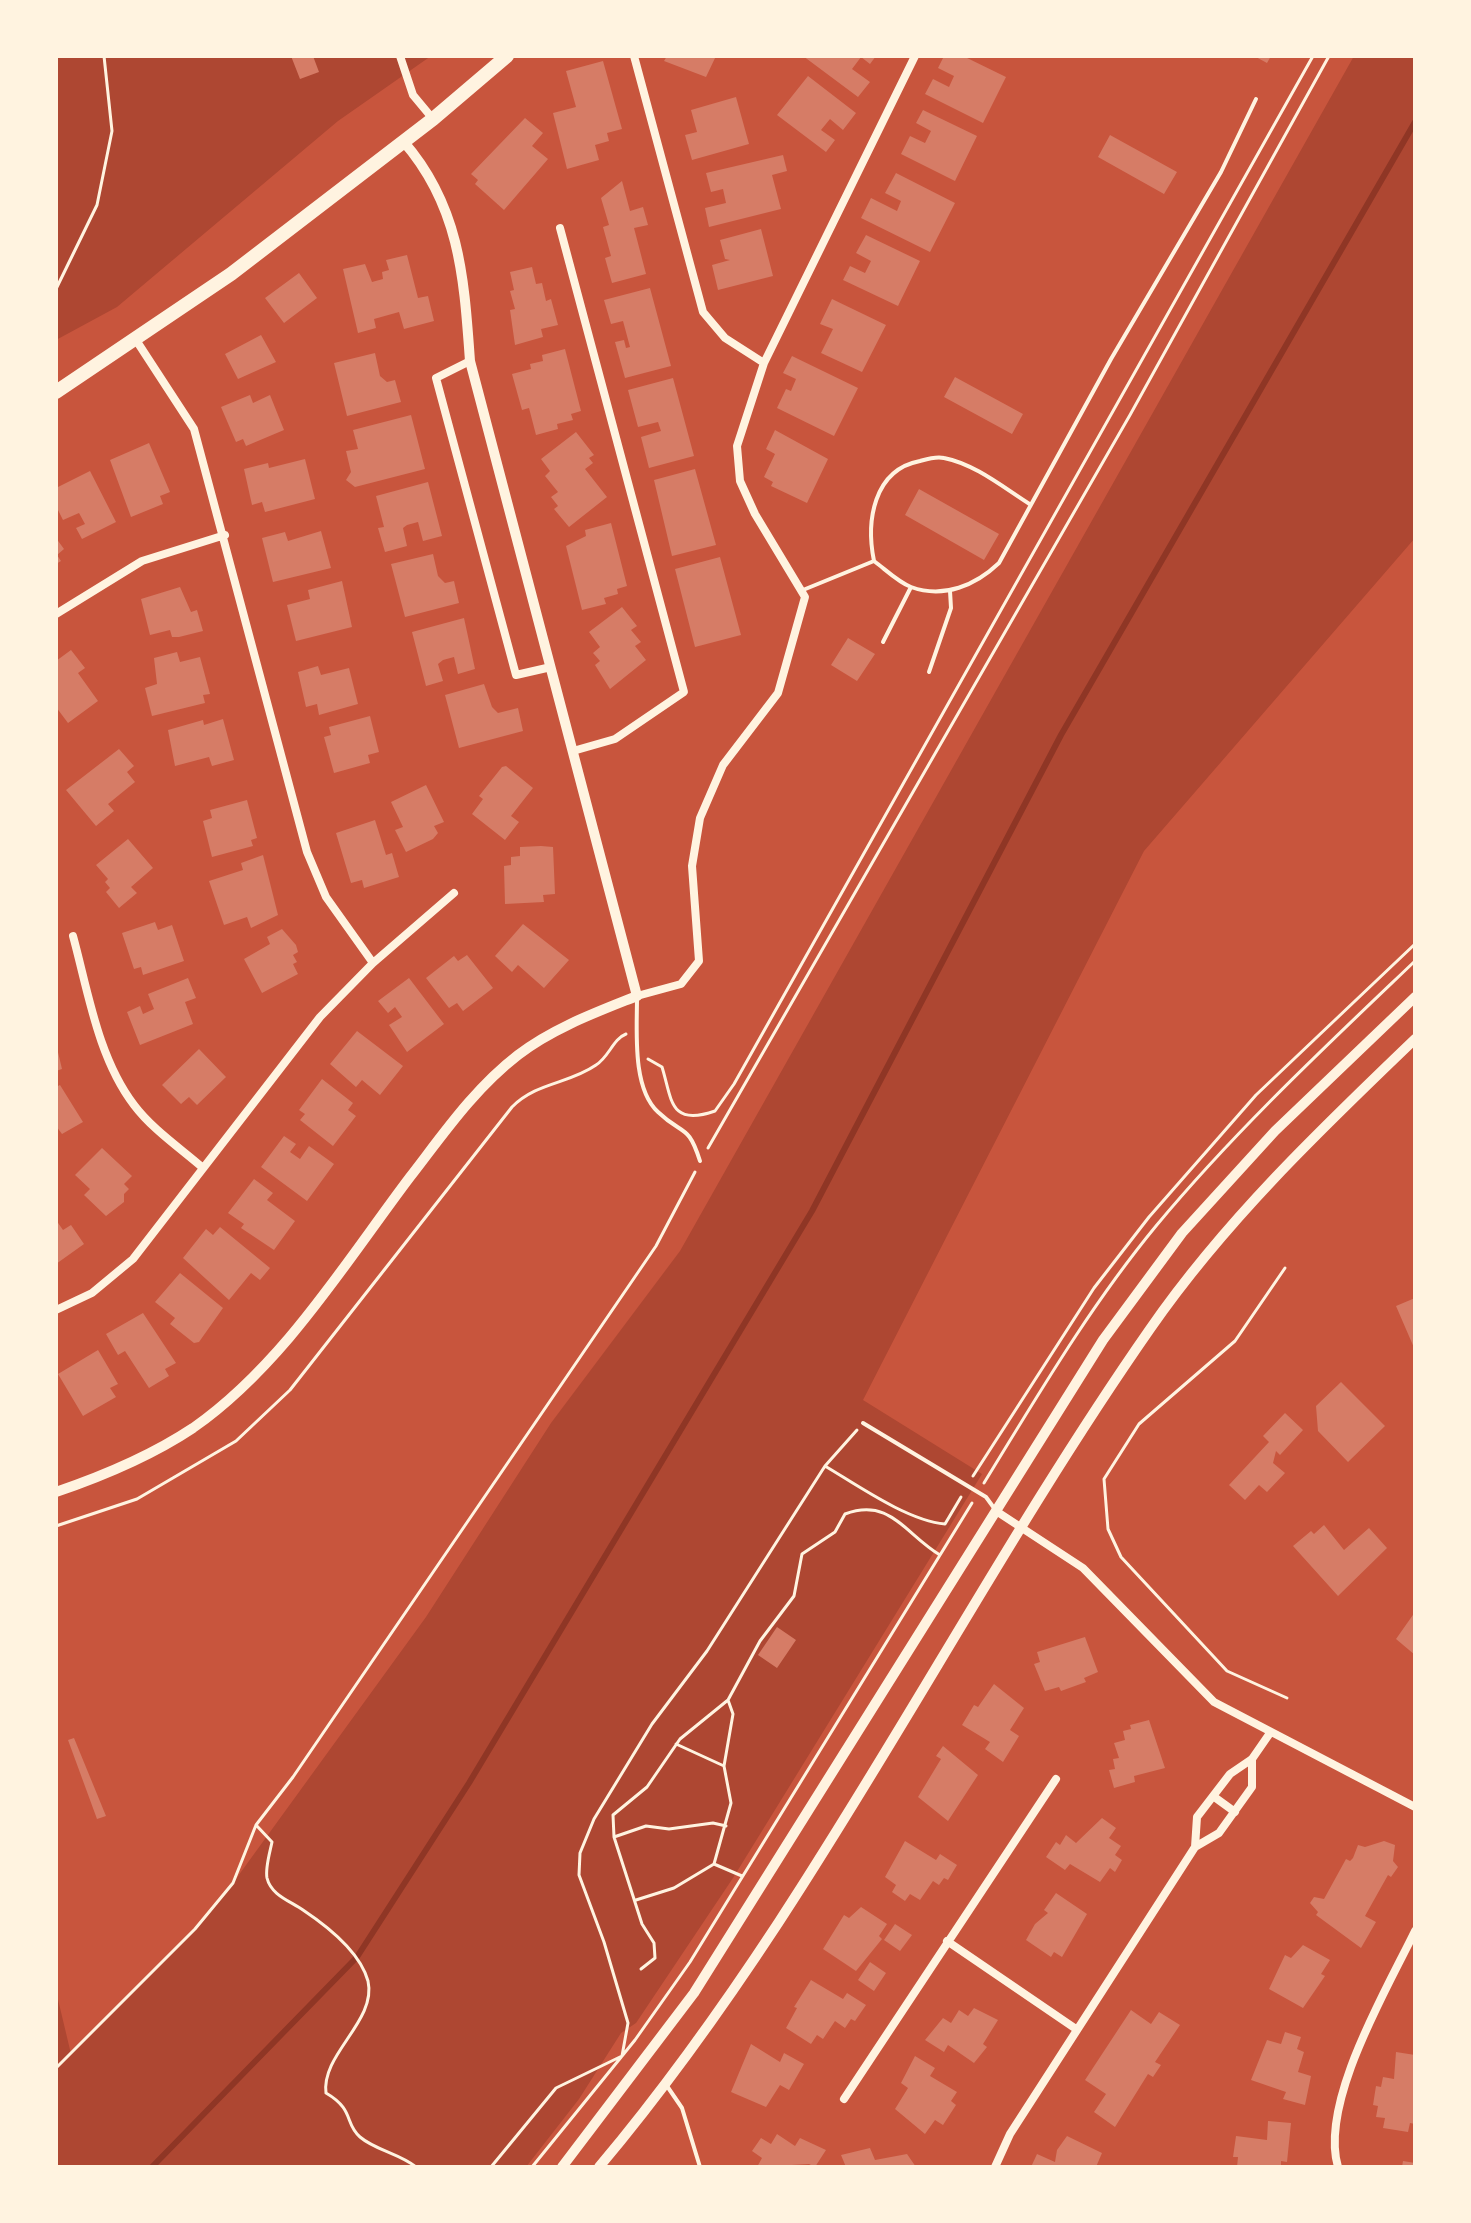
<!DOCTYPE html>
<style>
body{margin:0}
#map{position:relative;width:1471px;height:2223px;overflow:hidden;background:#c8553d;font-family:"PT Sans Narrow",sans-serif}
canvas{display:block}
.frame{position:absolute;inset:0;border:58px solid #fff3e0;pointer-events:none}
</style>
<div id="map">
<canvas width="1471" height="2223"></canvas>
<div class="frame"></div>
</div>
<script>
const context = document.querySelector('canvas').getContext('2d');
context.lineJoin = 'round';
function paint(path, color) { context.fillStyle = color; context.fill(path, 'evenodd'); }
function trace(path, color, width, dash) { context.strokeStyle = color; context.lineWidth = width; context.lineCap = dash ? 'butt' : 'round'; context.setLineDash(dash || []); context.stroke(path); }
const green = new Path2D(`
 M56,56H431L338,121L117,307L56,340Z
 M1354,56H1415V538L1144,851L863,1400L982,1474L733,1878L636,2023L621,2033L579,2099L526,2167H56V1991L71,2054L195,1929L233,1883L426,1617L551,1423L680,1251Z`);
const stream = new Path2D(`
 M152,2167L357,1957L469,1783L812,1211L1061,735L1415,122`);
const building = new Path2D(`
 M291,56H313L319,72L300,79Z
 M667,56H716L706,77L664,61Z
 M803,56H876L870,64L861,57L852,69L870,82L858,97Z
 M944,56H963L1006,77L983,123L925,94L933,79L949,87L954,76L938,68Z
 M1254,56H1271L1267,63Z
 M603,61L622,129L607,133L609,141L595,145L599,160L567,169L553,113L576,107L566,71Z
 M808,76L856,113L843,130L830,119L821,130L835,140L826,152L777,115Z
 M736,97L749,144L692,160L685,135L697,132L691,110Z
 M923,110L977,136L955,181L901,154L910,136L925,143L931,131L916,123Z
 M525,118L543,133L532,146L548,159L504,210L475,184L478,180L471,174Z
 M1110,135L1177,172L1164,194L1098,157Z
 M783,155L787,171L772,175L781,209L709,227L705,208L726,203L723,189L711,192L706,173Z
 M896,173L955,203L930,252L861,218L871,198L897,211L901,201L885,193Z
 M622,181L630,211L643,207L648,225L634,228L646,274L612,283L605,258L611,256L603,227L609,225L601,198Z
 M761,229L773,276L718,290L712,265L730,260L725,259L720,240Z
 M866,235L920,261L898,306L843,280L850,266L865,273L871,261L856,253Z
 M407,255L418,298L428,296L434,321L404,329L399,312L374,319L376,328L358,333L343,269L365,264L372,282L383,279L382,272L389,270L386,260Z
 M532,267L536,284L542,283L546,301L551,299L558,325L541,329L543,337L515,345L510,310L515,309L510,291L514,290L510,272Z
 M299,273L317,298L284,323L265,298Z
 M650,288L671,366L625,378L615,342L624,340L626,348L630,347L623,321L611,324L604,300Z
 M832,299L886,325L862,372L821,353L833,329L820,324Z
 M261,335L276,362L238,379L225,354Z
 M565,349L581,411L571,414L573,420L557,424L558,429L536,435L529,408L522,410L512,374L531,369L530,364L543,361L542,355Z
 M375,353L380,376L387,382L395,380L401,402L347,416L334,363Z
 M792,356L858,388L834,436L777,408L786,389L791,391L796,379L783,373Z
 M955,377L1023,414L1012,434L944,397Z
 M673,378L694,456L649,468L641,437L661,431L658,422L638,427L628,390Z
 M250,395L253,403L270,395L284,430L246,446L243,439L236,442L221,407Z
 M411,415L425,469L355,487L346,480L351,472L346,451L358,449L353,430Z
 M775,430L828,459L807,503L771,486L773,482L764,477L775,454L766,449Z
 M576,432L594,455L589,458L593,463L585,469L607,497L569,527L554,509L558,506L551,497L558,492L545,476L550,471L541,459Z
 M149,443L170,492L160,496L163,504L131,517L110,460Z
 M305,459L315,499L265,512L262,502L252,505L244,469L268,463L269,468Z
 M695,469L716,545L672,556L654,480Z
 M90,471L116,522L82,539L76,528L85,524L79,513L63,520L56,506V488Z
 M428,482L442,536L423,541L418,522L407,525L403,528L407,546L385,552L378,528L384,527L376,496Z
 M919,489L999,534L984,560L905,515Z
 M611,523L627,586L617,589L618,594L604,598L606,604L582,610L566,546L586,536L585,530Z
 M321,531L331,568L273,582L262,538L285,532L288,541Z
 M56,538L64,549L57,555L61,561L56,564Z
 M433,554L438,576L445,583L454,581L459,603L405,617L391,564Z
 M720,557L741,635L695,647L675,569Z
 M342,581L352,627L296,641L287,605L310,599L308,590Z
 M180,587L191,612L197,610L203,631L179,637H172L170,630L150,635L141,599Z
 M622,607L637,626L631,630L641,642L635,646L646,660L610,689L595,665L600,661L593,653L600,647L589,632Z
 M464,618L475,669L458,674L454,657L443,660L438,664L443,681L426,686L412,632Z
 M848,638L875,654L857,681L831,665Z
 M71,650L85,668L78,673L98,701L68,723L56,707V661Z
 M177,652L180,662L200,657L210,694L203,695L205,703L152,716L145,688L157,684L154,658Z
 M318,666L321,675L349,668L358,704L319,715L317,704L306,707L298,672Z
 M484,684L492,707L498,713L518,708L523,731L459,748L445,695Z
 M370,716L379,752L368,755L370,763L334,773L324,737L331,735L329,727Z
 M223,719L234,760L212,766L209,757L175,766L168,730L203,720L204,725Z
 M119,749L134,766L127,772L135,782L108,804L114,811L96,826L66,790Z
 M506,766L533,788L511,816L519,822L505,840L472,814L483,799L479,796L502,767Z
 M426,785L444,822L434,826L438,833L433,839L406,852L395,830L403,827L391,802Z
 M247,800L257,838L251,840L253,846L212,857L203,821L212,818L210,810Z
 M375,820L386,855L392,853L399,877L364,888L362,880L351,883L336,833Z
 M128,839L153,868L131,887L137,893L119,908L106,892L110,888L105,882L108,879L96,865Z
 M541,846L553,847L555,894L543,895L544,902L505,904L504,866L511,865V857L520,856V847Z
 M263,855L278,915L251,928L247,917L224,925L209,881L243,870L241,863Z
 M155,922L158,930L172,925L184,961L143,975L141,967L134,969L122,933Z
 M523,924L569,960L544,988L518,965L512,972L495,956Z
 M282,929L296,945L298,952L293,955L297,962L293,964L298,974L262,993L244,959L270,944L267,937Z
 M467,955L493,988L463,1011L457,1003L449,1008L426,978L454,956L458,961Z
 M188,978L196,998L185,1002L193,1024L140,1045L127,1012L140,1006L143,1014L154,1009L148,994Z
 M409,978L444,1024L407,1052L389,1025L402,1017L395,1007L388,1013L378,1001Z
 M357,1031L403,1066L380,1095L362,1080L356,1087L330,1064Z
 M57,1048L62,1069L56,1071V1049Z
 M199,1049L226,1077L197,1105L189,1097L181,1104L162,1085Z
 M322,1079L353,1103L348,1110L356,1116L333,1146L300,1120L305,1114L299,1110Z
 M60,1085L83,1122L62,1134L56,1126V1087Z
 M284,1136L296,1144L290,1152L300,1159L309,1146L334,1164L307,1201L261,1167Z
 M102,1148L132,1176L124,1184L129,1189L124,1194V1202L106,1216L84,1195L90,1189L75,1175Z
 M254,1179L273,1193L267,1200L295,1221L274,1250L241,1228L244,1224L228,1213Z
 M56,1220L63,1230L71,1225L84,1244L56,1264Z
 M220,1227L270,1268L260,1280L251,1273L229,1300L183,1258L206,1229L213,1235Z
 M180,1273L223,1308L199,1342L194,1343L170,1324L175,1318L155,1302Z
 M1415,1298V1350L1396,1306Z
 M143,1313L176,1363L165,1369L169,1376L149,1388L125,1351L118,1355L106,1334Z
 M98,1350L118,1384L110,1388L116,1397L83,1416L58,1374Z
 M1341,1382L1385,1426L1348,1462L1318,1431L1316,1406Z
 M1285,1413L1303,1430L1280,1455L1276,1451L1273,1463L1285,1473L1267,1492L1259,1485L1245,1500L1229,1485L1269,1442L1263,1436Z
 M1324,1525L1344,1550L1369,1528L1387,1548L1338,1596L1293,1546L1311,1531L1314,1534Z
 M1415,1612V1655L1396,1639Z
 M777,1627L796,1640L777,1668L758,1655Z
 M1085,1637L1098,1672L1084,1678L1086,1682L1061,1691L1059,1687L1045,1691L1034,1664L1040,1662L1037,1652Z
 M994,1684L1024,1708L1010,1730L1019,1736L1003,1762L985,1749L990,1742L962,1725L974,1705L978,1707Z
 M1149,1720L1165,1768L1134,1776L1135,1782L1114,1788L1109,1770L1115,1769L1113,1759L1119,1758L1114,1743L1125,1740L1123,1731L1131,1729L1130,1725Z
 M74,1738L106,1816L97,1819L68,1740Z
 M943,1746L978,1775L948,1821L918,1797L941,1759L936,1756Z
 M1102,1818L1116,1828L1109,1838L1121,1846L1115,1855L1122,1860L1115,1872L1110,1868L1100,1882L1070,1864L1065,1870L1046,1857L1056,1842L1060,1845L1066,1835L1076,1843Z
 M905,1841L936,1860L940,1854L957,1865L948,1880L944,1878L939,1885L933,1881L920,1900L910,1894L905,1901L892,1892L896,1885L885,1877Z
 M1384,1841L1395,1845L1393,1861L1398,1867L1391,1877L1388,1875L1365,1916L1376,1922L1361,1948L1316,1915L1318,1912L1310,1903L1314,1897L1324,1899L1346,1859L1350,1861L1353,1858L1358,1845L1365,1847Z
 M1056,1893L1087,1914L1062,1957L1054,1952L1051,1957L1026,1940L1035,1924L1048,1913L1044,1910Z
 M861,1907L887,1924L879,1936L882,1939L856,1971L823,1949L844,1915L849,1918Z
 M895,1924L912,1935L900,1951L884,1940Z
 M1303,1945L1330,1960L1321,1974L1325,1976L1303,2008L1269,1989L1285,1955L1291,1958Z
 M870,1962L886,1973L874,1991L858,1980Z
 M811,1980L843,1999L847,1993L866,2005L855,2021L851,2019L845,2028L835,2021L823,2039L817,2035L811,2044L786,2028L797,2008L794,2007Z
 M974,2008L998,2020L983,2044L987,2047L974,2063L948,2045L944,2052L925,2040L943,2018L951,2023L959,2010L968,2016Z
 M1131,2010L1151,2024L1159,2012L1180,2025L1155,2062L1161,2065L1153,2077L1148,2074L1115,2127L1094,2112L1106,2094L1085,2080Z
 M1285,2032L1301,2037L1297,2049L1304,2052L1298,2072L1311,2076L1305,2105L1283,2099L1286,2092L1251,2080L1267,2040L1281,2044Z
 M751,2044L780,2062L784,2053L804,2064L789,2090L780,2085L766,2107L731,2092Z
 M1396,2052L1415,2055V2124L1410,2123L1408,2132L1383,2128L1385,2118L1376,2117L1378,2106L1373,2105L1376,2086L1381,2087L1383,2077L1394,2079Z
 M915,2056L935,2068L930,2076L957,2092L951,2101L956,2105L943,2125L935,2120L925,2134L895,2109L908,2088L901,2083Z
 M1268,2121L1291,2123L1287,2162L1281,2161V2167H1237L1238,2157H1233L1236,2136L1267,2140Z
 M777,2134L795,2146L800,2138L826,2150L815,2167L809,2164L757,2167L762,2158L752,2151L761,2138L771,2144Z
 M1067,2136L1102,2153L1096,2167H1031L1037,2154L1055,2162L1057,2150Z
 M870,2148L875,2160L907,2154L916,2167H846L841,2155Z
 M1403,2161L1415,2163V2167H1402Z`);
const path = new Path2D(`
 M56,289L97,205L112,131L104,56
 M648,1059L662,1067C672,1099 669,1127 715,1111L734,1084L1313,56
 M708,1148L1130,415L1329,56
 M1285,1268L1235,1341L1139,1424L1104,1479L1108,1529L1121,1557L1227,1671L1287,1698
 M825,1466L857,1430
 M973,1476L1094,1288L1149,1217L1256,1095L1415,944
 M984,1483C1038,1395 1090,1306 1156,1226C1235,1131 1325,1047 1415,961
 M56,1526L137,1499L236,1441L290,1390L512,1107C537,1082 569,1084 596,1065C609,1057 613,1039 626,1034
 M676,1744L724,1766
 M256,1825L272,1842C270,1852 265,1868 267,1878C271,1895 290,1901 303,1910C327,1926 360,1952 368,1981C377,2021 321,2054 326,2093C355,2110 344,2123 360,2137C375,2150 400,2154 416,2167
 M614,1837L646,1826L669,1829L713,1823L726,1826
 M714,1864L731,1803L724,1766L733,1714L728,1700
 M636,1900L674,1888L714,1864L742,1876
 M641,1969L655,1958L654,1943L642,1924L614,1837L613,1815L647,1787L680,1739L728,1700L760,1641L794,1596L802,1554L835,1532L845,1514C890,1497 905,1534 940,1555
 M56,2068L195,1929L233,1883L256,1825L293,1777L656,1246L695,1172
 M491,2167L556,2088L622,2056L628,2023L604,1942L579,1875L580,1853L594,1819L652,1724L707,1651L825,1466C857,1485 908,1521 945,1524L961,1497
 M532,2167L635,2040L690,1962L972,1503`);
const service = new Path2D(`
 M874,561C866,522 873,470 920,461C927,459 936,456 944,458C975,464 1004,488 1031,505
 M803,590L874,561C885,569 898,582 911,587C944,599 976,585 999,563L1111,359L1221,172L1256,99
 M883,642L911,587
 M929,672L951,608L950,591
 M637,998C637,1031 632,1088 658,1112C683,1136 688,1123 700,1161
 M863,1423L986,1497L994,1508
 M667,2086L682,2108L700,2167`);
const minor = new Path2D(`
 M400,56L413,95L433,119
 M634,56L703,312L725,338L764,363
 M560,228L684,692L615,739L573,751
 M136,340L194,429L307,852L326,897L373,963
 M470,361L436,378L516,675L551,667
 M56,614L142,561L225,535
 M73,936C88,991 98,1058 134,1105C152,1129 180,1148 203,1168
 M637,996L681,984L699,961L692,866L700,818L723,765L778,693L805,597L755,514L740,481L737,446L764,363L915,56
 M56,1310L92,1293L133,1259L320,1017L373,963L454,893
 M996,1511L1083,1568L1214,1702L1415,1807
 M1213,1796L1235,1812
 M1195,1847L1219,1833L1252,1787V1759
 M947,1941L1076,2029
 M844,2099L1056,1779
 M995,2167L1010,2134L1195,1847L1197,1817L1230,1774L1252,1759L1270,1733
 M1338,2167C1319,2103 1387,1989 1415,1931`);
const tertiary = new Path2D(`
 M56,1492C103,1476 151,1456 193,1428C283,1365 345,1263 410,1177C444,1133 474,1089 518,1055C553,1028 597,1012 637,996L470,361C464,278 460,206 403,141
 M562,2167L694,1993L1103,1340L1182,1233L1275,1131L1415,997
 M599,2167C815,1910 959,1603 1150,1329C1224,1222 1321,1129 1415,1039`);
const primary = new Path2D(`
 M56,392L231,274L433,119L507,56`);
paint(green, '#ae4732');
trace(stream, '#8f3625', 6);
paint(building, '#d67c66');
trace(path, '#fff3e0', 3);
trace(service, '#fff3e0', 4);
trace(minor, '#fff3e0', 8);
trace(tertiary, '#fff3e0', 10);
trace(primary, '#fff3e0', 14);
</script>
